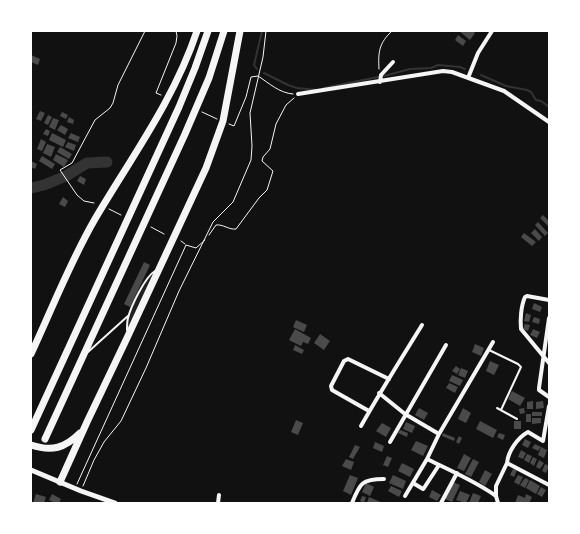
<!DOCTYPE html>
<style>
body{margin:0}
#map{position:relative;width:580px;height:534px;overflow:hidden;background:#111;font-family:Bitter,serif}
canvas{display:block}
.frame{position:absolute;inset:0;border:32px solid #fff;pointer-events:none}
</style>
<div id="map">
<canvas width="580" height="534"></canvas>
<div class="frame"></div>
</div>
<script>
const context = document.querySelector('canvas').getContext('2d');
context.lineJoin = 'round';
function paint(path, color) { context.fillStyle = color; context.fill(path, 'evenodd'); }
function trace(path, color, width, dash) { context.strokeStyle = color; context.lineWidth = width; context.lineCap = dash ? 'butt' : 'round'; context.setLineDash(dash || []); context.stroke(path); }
const green = new Path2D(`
 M160,268L127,338V322L129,315L143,284L150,274Z`);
const stream = new Path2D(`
 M257,69L254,65L262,31
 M264,73L288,85L297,88L317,90
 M481,75L506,86L527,90L531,92L536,100L541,101L549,107
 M384,76L410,69L431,68L438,65L460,67L465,69
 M324,88L378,77`);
const river = new Path2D(`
 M31,188L44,185L66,176L87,163L107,162`);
const building = new Path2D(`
 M459,31H473L475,33L470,40Z
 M458,35L466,41L463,46L455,40Z
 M31,55L40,59L38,65L31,62Z
 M40,111L45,113L41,121L36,119Z
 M62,112L68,115L66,119L60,116Z
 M48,115L52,117L48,125L44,123Z
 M69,117L74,120L73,124L67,122Z
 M53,118L59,120L55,130L49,127Z
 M61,125L68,129L65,135L57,130Z
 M46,129L50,131L48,136L43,134Z
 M52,133L66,140L63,147L49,140Z
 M71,133L80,137L78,142L68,138Z
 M41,139L46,142L42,151L37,149Z
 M68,142L76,145L74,151L65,147Z
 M47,144L55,147L51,157L43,153Z
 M60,147L72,154L69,159L57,152Z
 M56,154L68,160L64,167L53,160Z
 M42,156L55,164L52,169L39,161Z
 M31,161L37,164L35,169L31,167Z
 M80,176L86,179L84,185L77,181Z
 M63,197L68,201L65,207L59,204Z
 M543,215L549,221V227L540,218Z
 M538,222L548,233L545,236L535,225Z
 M535,229L542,237L539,241L531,233Z
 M524,233L536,242L532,246L521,237Z
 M144,262L150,265L130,307L124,304Z
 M534,303L542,307L540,312L532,309Z
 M526,313L531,315L529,322L524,321Z
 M534,317L540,319L539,324L532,322Z
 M296,320L307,325L304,332L293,327Z
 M525,324L530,325L528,331L523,329Z
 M295,329L311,338L308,344L303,342L301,346L289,340Z
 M533,329L540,332L537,338L530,335Z
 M320,334L330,341L324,350L314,343Z
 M475,344L484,348L481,356L472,352Z
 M295,345L304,350L302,354L293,350Z
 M490,361L499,365L494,375L486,371Z
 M456,366L460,369L457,374L452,371Z
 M461,368L468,371L465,378L458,375Z
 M452,375L463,380L460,386L449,381Z
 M449,383L458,387L455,393L446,388Z
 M512,391L525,398L520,406L508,399Z
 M533,401V409H527V402Z
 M543,401L544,408L536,409V402Z
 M419,408L428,413L424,420L415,415Z
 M463,408L471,413L466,423L458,419Z
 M524,408L525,413L520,414L519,409Z
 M532,412H542V416H532Z
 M526,414H531V422H526Z
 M532,418H541V423L532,424Z
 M296,420L303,423L298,435L291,432Z
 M480,421L497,430L493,438L476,429Z
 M514,421H521V429H514Z
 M406,422L415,426L412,433L403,429Z
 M382,423L391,428L386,437L376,431Z
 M400,430L408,433L407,437L398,433Z
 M443,433L455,438L454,441L442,436Z
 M499,433L505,435L503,440L497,437Z
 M459,436L462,438L459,444L456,442Z
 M525,439L531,442L528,448L522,445Z
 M416,441L428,446L423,456L411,450Z
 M375,442L384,446L382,452L373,448Z
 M535,444L541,447L538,451L532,448Z
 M355,445L360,447L353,459L349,457Z
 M541,447L547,450L544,458L538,455Z
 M521,450L526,453L523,459L518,457Z
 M464,454L471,458L464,471L457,468Z
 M527,454L532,456L529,463L524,460Z
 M387,456L392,458L388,467L383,465Z
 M533,457L537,459L534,466L530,463Z
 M346,459L354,462L351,470L342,466Z
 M473,459L479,462L471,477L465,474Z
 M539,460L544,463L540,469L536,467Z
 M402,463L414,469L410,477L398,471Z
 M545,464L549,466L546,473L542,471Z
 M513,469L517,470L514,477L510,475Z
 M485,470L492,474L485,486L479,482Z
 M350,475L358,478L351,495L343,491Z
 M393,475L406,481L403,489L389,483Z
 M518,475L523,477L519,485L514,482Z
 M525,478L529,480L525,488L520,485Z
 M530,480L540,486L536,494L526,488Z
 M453,482L460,485L452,502L445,499Z
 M366,483L374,487L370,496L362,492Z
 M391,486L402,491L399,497L388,491Z
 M541,487L546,490L542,497L537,494Z
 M432,490L441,495L437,501L429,497Z
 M460,491L470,495L466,503L456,500Z
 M473,493L481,496L478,503H469Z
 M36,494L46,497L44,503H33Z
 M52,494L61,499L59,503H55L49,500Z
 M526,494L532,497L529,503H515L518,495L525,498Z
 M362,496L366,497L364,503L360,501Z
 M369,497L383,503H367Z`);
const path = new Path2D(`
 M379,69C378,52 379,43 392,31
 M161,95L156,93L176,43L177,36L176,31
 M202,112L217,119
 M229,124L234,126L246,97L251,77L258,76C269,83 279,93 293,94
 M94,203L84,201L77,195L60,170L72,163L95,120L110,108L113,103L118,85L145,31
 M109,209L121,215
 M151,227L164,234
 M209,235L216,225C223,224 229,230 236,229L259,198L267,190L273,171L262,161L263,157L270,149L276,124L286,105L294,98
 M181,241L185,244
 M77,484L186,245L196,248L205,240
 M83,486L94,460L104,442L121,421L146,368L179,291L213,222L233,202L251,160L252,146L250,113L263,57L266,31`);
const service = new Path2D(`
 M127,330C127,326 127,322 128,318C131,306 145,277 155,271
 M489,350L518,364L521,367L501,410
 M88,352L129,315
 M497,408L517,419`);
const minor = new Path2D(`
 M468,78L478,53L492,31
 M380,82L381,75L393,62
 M298,94L443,71L452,72L504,91L549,122
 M549,300L527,296L525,297C521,306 520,320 521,329L549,363
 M549,318L539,388V390L549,397
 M379,393L405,414L439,434
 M549,406L543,441L528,432C517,438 508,452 507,463L549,485
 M369,411L332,390L331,386L344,361L348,359L389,379
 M361,426C380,392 401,359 422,325
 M390,442L446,345
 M427,459C451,471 475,481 496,496L498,503
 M413,483L423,489L424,488L439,465
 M405,496L427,459L439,434L493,342
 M496,496V486L507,463
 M218,503L219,495
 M352,503C360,483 362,479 384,479
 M441,503L457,473`);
const tertiary = new Path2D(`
 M31,470L81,491L115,503`);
const motorway = new Path2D(`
 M31,354C52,309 70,262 95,219C131,158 174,100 197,31
 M31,430L179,107L195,68L208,31
 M45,439L185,134L209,78L224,31
 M31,445C52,452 65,448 80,433
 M60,482L87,422L127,338L206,168L223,121L240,31`);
paint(green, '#202020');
trace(stream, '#333', 2);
trace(river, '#333', 11);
paint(building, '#4a4a4a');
trace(path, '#f5f5f5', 1);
trace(service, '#f5f5f5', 2);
trace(minor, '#f5f5f5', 4);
trace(tertiary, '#f5f5f5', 5);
trace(motorway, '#f5f5f5', 7);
</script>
